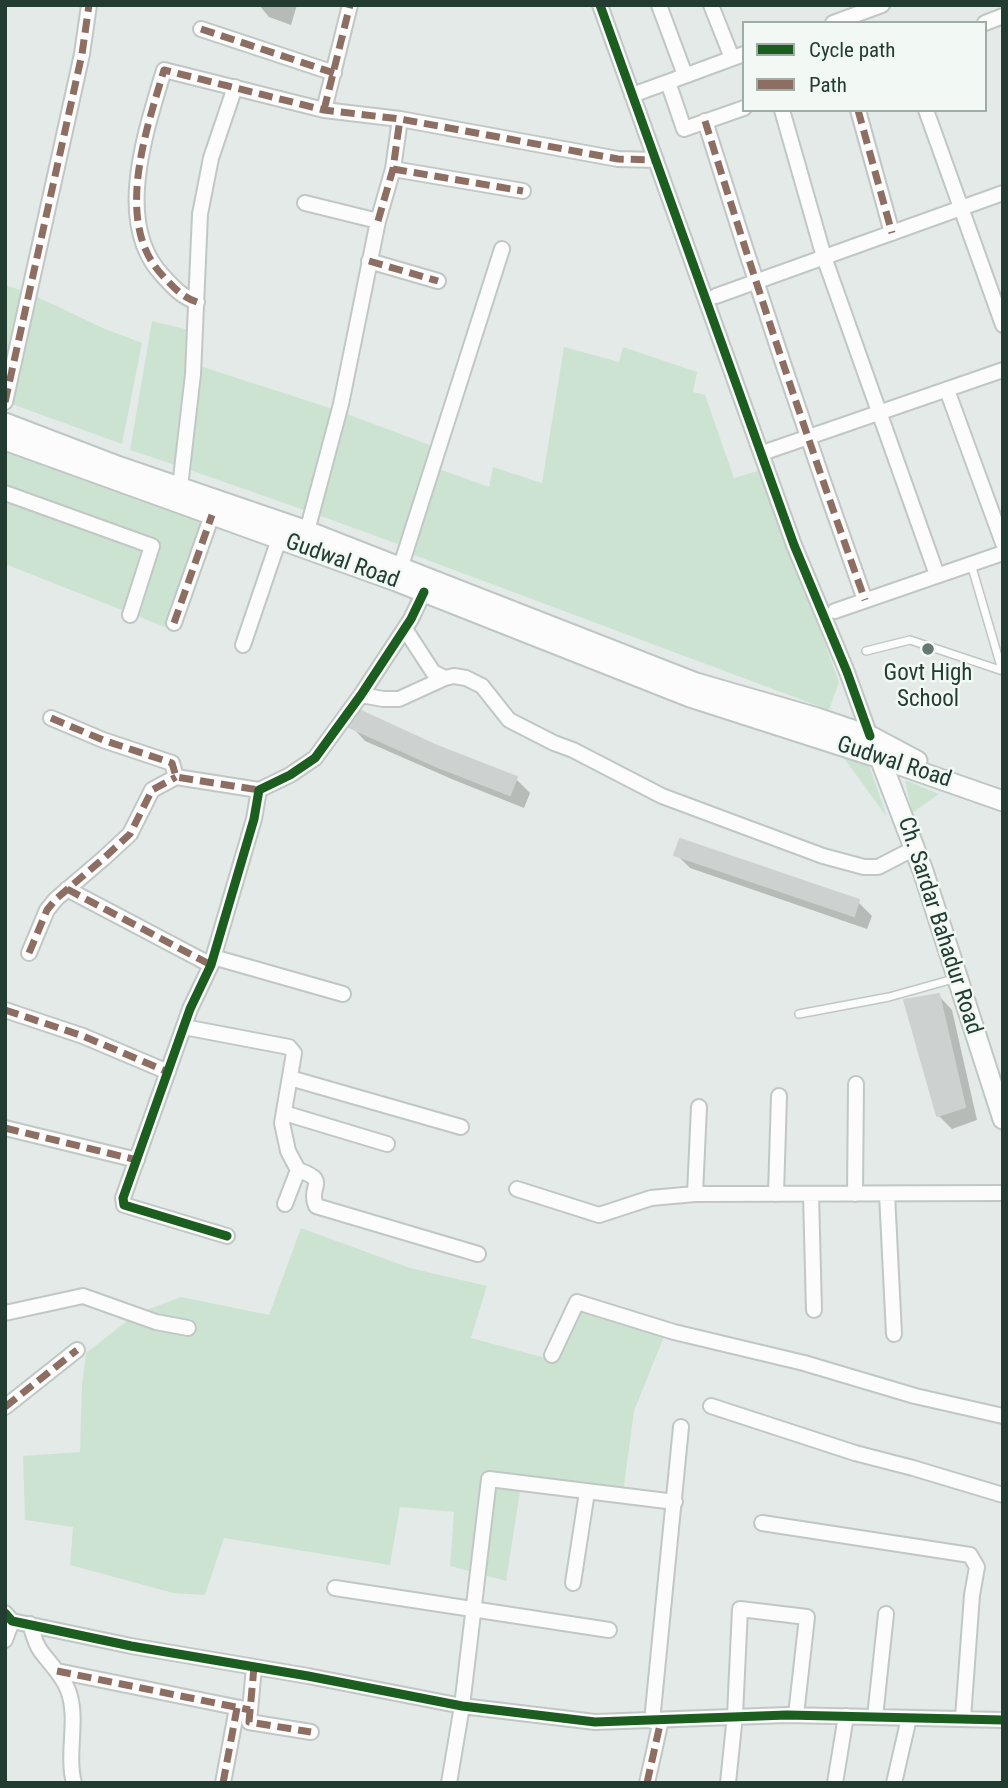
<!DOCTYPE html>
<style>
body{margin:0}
#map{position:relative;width:1008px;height:1788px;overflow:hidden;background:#e4eae7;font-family:"Roboto Condensed",sans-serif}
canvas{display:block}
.frame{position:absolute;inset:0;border:7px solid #223c32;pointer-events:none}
.legend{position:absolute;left:742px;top:21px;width:245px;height:91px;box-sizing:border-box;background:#f2f8f4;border:2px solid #9fada6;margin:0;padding:9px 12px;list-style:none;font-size:21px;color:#223c32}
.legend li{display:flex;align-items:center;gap:14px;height:35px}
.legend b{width:35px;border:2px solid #9fada6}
</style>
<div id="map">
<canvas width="1008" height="1788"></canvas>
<div class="frame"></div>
<ul class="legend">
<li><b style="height:9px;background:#1b5e20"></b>Cycle path</li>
<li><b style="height:9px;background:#8d6e63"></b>Path</li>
</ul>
</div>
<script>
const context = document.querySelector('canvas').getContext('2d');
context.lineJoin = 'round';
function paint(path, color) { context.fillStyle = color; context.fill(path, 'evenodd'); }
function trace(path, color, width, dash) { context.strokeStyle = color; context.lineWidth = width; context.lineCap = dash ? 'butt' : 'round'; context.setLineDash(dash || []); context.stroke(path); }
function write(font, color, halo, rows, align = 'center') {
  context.font = font + ' "Roboto Condensed",sans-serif'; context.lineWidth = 5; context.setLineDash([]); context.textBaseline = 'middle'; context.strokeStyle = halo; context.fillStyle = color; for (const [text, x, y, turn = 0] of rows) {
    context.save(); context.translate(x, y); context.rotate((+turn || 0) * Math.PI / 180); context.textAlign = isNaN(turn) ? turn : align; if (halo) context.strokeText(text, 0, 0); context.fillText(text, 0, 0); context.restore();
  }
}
const green = new Path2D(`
 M5,285L26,292L5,381Z
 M31,294L105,329L142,343L122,444L9,403Z
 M152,321L189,330L178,466L130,450Z
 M564,347L619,362L623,347L697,372L693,392L705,395L734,478L761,470L839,682L829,710L414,555L436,468L489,487L493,467L542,483Z
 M200,366L336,410L307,511L187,469Z
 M347,414L435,447L398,544L315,514Z
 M5,446L204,520V527L165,627L5,564Z
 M843,757L869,765L887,817Z
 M905,780L939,794L912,813Z
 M301,1228L410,1268L487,1286L471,1338L553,1360L579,1310L665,1334L634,1411L623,1493L522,1479L506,1581L450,1566L454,1512L400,1507L390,1565L224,1538L205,1595L173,1593L70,1565L73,1527L25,1520L23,1456L80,1452L82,1385L86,1353L136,1314L181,1297L269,1315Z`);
const shadow = new Path2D(`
 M259,5H297L291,25L269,17Z
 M352,727L436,748L516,779L530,793L524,808L454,780L365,741Z
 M676,854L858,902L872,916L867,929L690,868Z
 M939,996L952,1010L977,1120L952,1129L938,1115Z`);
const building = new Path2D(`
 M361,711L437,746L517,777L510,795L438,767L349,727Z
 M680,839L859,900L854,916L674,855Z
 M939,994L965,1107L937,1116L904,1000Z`);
const lane = new Path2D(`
 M971,564L1002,670
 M866,651L910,640L1003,671
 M799,1014L889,997L957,978`);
const street = new Path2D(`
 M600,5L794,545L847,672L870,736
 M659,5L685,75
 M711,5L732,58
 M833,23L882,5
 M985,23L1003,16
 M201,29L334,73
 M744,54L668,82L684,129L744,108
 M632,95L668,82
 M324,110L350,5
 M782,110L824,257L937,575
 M858,110L892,233
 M926,110L1003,325
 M705,121C755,282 808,441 865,600
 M393,169L523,191
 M305,203L378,221L341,404L307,531
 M378,221L393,169L400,119
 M369,261L438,281
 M716,296L1003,193
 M197,302C182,297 174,288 163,276C113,224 146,131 164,70L324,110L400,119L618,159L656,160
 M947,390L1003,543
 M5,402L82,54L89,5
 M768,451L1003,370
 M180,487L193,374L200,214L211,158L235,87
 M5,493L152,546L130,615
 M398,575L502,249
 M835,611L1003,553
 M174,623L212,515
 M405,629L433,672L445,678
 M243,645L279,539
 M361,695L383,699H399L445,678L454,676L466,678L482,686L509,720L554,743L573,750L662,796L823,856L864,867H878L915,848
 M51,718L103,740L172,763L176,777L259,790
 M67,889L211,965
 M29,953L47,910L56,899L104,858L130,834L152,790L176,777
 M213,957L343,994
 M5,1010L83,1036L168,1072
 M184,1027L289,1047L294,1053L282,1123L288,1151L298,1170L285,1204
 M290,1078L461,1127
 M284,1113L387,1144
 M5,1128L137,1160
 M298,1170C331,1181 307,1186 316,1206L478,1254
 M517,1189L599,1215L651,1198L695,1194L1003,1193
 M695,1194L699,1107
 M776,1194L779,1096
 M811,1194L814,1310
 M855,1194L856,1084
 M887,1194L894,1334
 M227,1236L124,1205L123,1198L190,1009L211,965L254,819L259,790L290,775L315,758L361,695L411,619L424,592
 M5,1313L83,1296L156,1322L188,1328
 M552,1355L577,1302L674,1332L804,1363L915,1396L1003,1416
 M711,1406L855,1453L913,1468L1003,1495
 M5,1407L77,1350
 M762,1523L970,1555L977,1567L972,1595L963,1718
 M573,1583L587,1492
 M335,1588L609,1630
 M5,1613L12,1621L131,1646L308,1676L462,1706L595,1722L787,1715L1003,1720
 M30,1624C33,1633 35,1643 40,1650C49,1663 62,1674 68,1690C79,1719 66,1753 74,1783
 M5,1640L12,1621
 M254,1667L249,1722L311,1732
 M57,1671L250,1710
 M875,1717L886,1614
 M652,1721L681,1427
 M223,1783L237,1708
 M449,1783L462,1706L489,1479L675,1502
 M647,1783L661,1720
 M728,1783L735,1715L740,1609L807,1617L796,1715
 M835,1783L846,1716
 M894,1783L909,1718`);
const secondary = new Path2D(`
 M5,423L120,467L307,531L696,683L817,718L870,736L917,761
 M5,440L396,581L690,697L880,758L1003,801
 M878,753L923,871L1003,1119`);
const quiet = new Path2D(`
 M201,29L334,73
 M324,110L350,5
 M858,110L892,233
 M705,121C755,282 808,441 865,600
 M393,169L523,191
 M378,221L393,169L400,119
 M369,261L438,281
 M197,302C182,297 174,288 163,276C113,224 146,131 164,70L324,110L400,119L618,159L656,160
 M5,402L82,54L89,5
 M174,623L212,515
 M51,718L103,740L172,763L176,777L259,790
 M67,889L211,965
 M29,953L47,910L56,899L104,858L130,834L152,790L176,777
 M5,1010L83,1036L168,1072
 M5,1128L137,1160
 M5,1407L77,1350
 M254,1667L249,1722L311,1732
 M57,1671L250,1710
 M223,1783L237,1708
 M647,1783L661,1720`);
const cycleway = new Path2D(`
 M600,5L794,545L847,672L870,736
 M227,1236L124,1205L123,1198L190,1009L211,965L254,819L259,790L290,775L315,758L361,695L411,619L424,592
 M5,1613L12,1621L131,1646L308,1676L462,1706L595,1722L787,1715L1003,1720`);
const markers = [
 [928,649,7,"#667971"]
];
const streetNames = [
 ["Gudwal Road",342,562,20],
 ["Gudwal Road",894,763,18],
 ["Ch. Sardar Bahadur Road",939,926,72]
];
const poiNames = [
 ["Govt High",928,674],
 ["School",928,700]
];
paint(green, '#cde3d2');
paint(shadow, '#0003');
paint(building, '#cdd2d0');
trace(building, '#cdd2cf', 2);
trace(lane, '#c1c7c4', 10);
trace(street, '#c1c7c4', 18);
trace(secondary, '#bfc7c4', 23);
trace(lane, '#fbfcfb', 7);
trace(street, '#fbfcfb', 14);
trace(secondary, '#fbfcfb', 19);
trace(quiet, '#8d6e63', 7, [14, 7]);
trace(cycleway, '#1b5e20', 9);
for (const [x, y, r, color] of markers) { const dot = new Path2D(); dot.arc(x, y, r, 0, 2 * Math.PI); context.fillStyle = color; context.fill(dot); trace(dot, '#f2f8f4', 2.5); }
write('23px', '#223c32', '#f2f8f4', streetNames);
write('23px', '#223c32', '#f2f8f4', poiNames);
</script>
